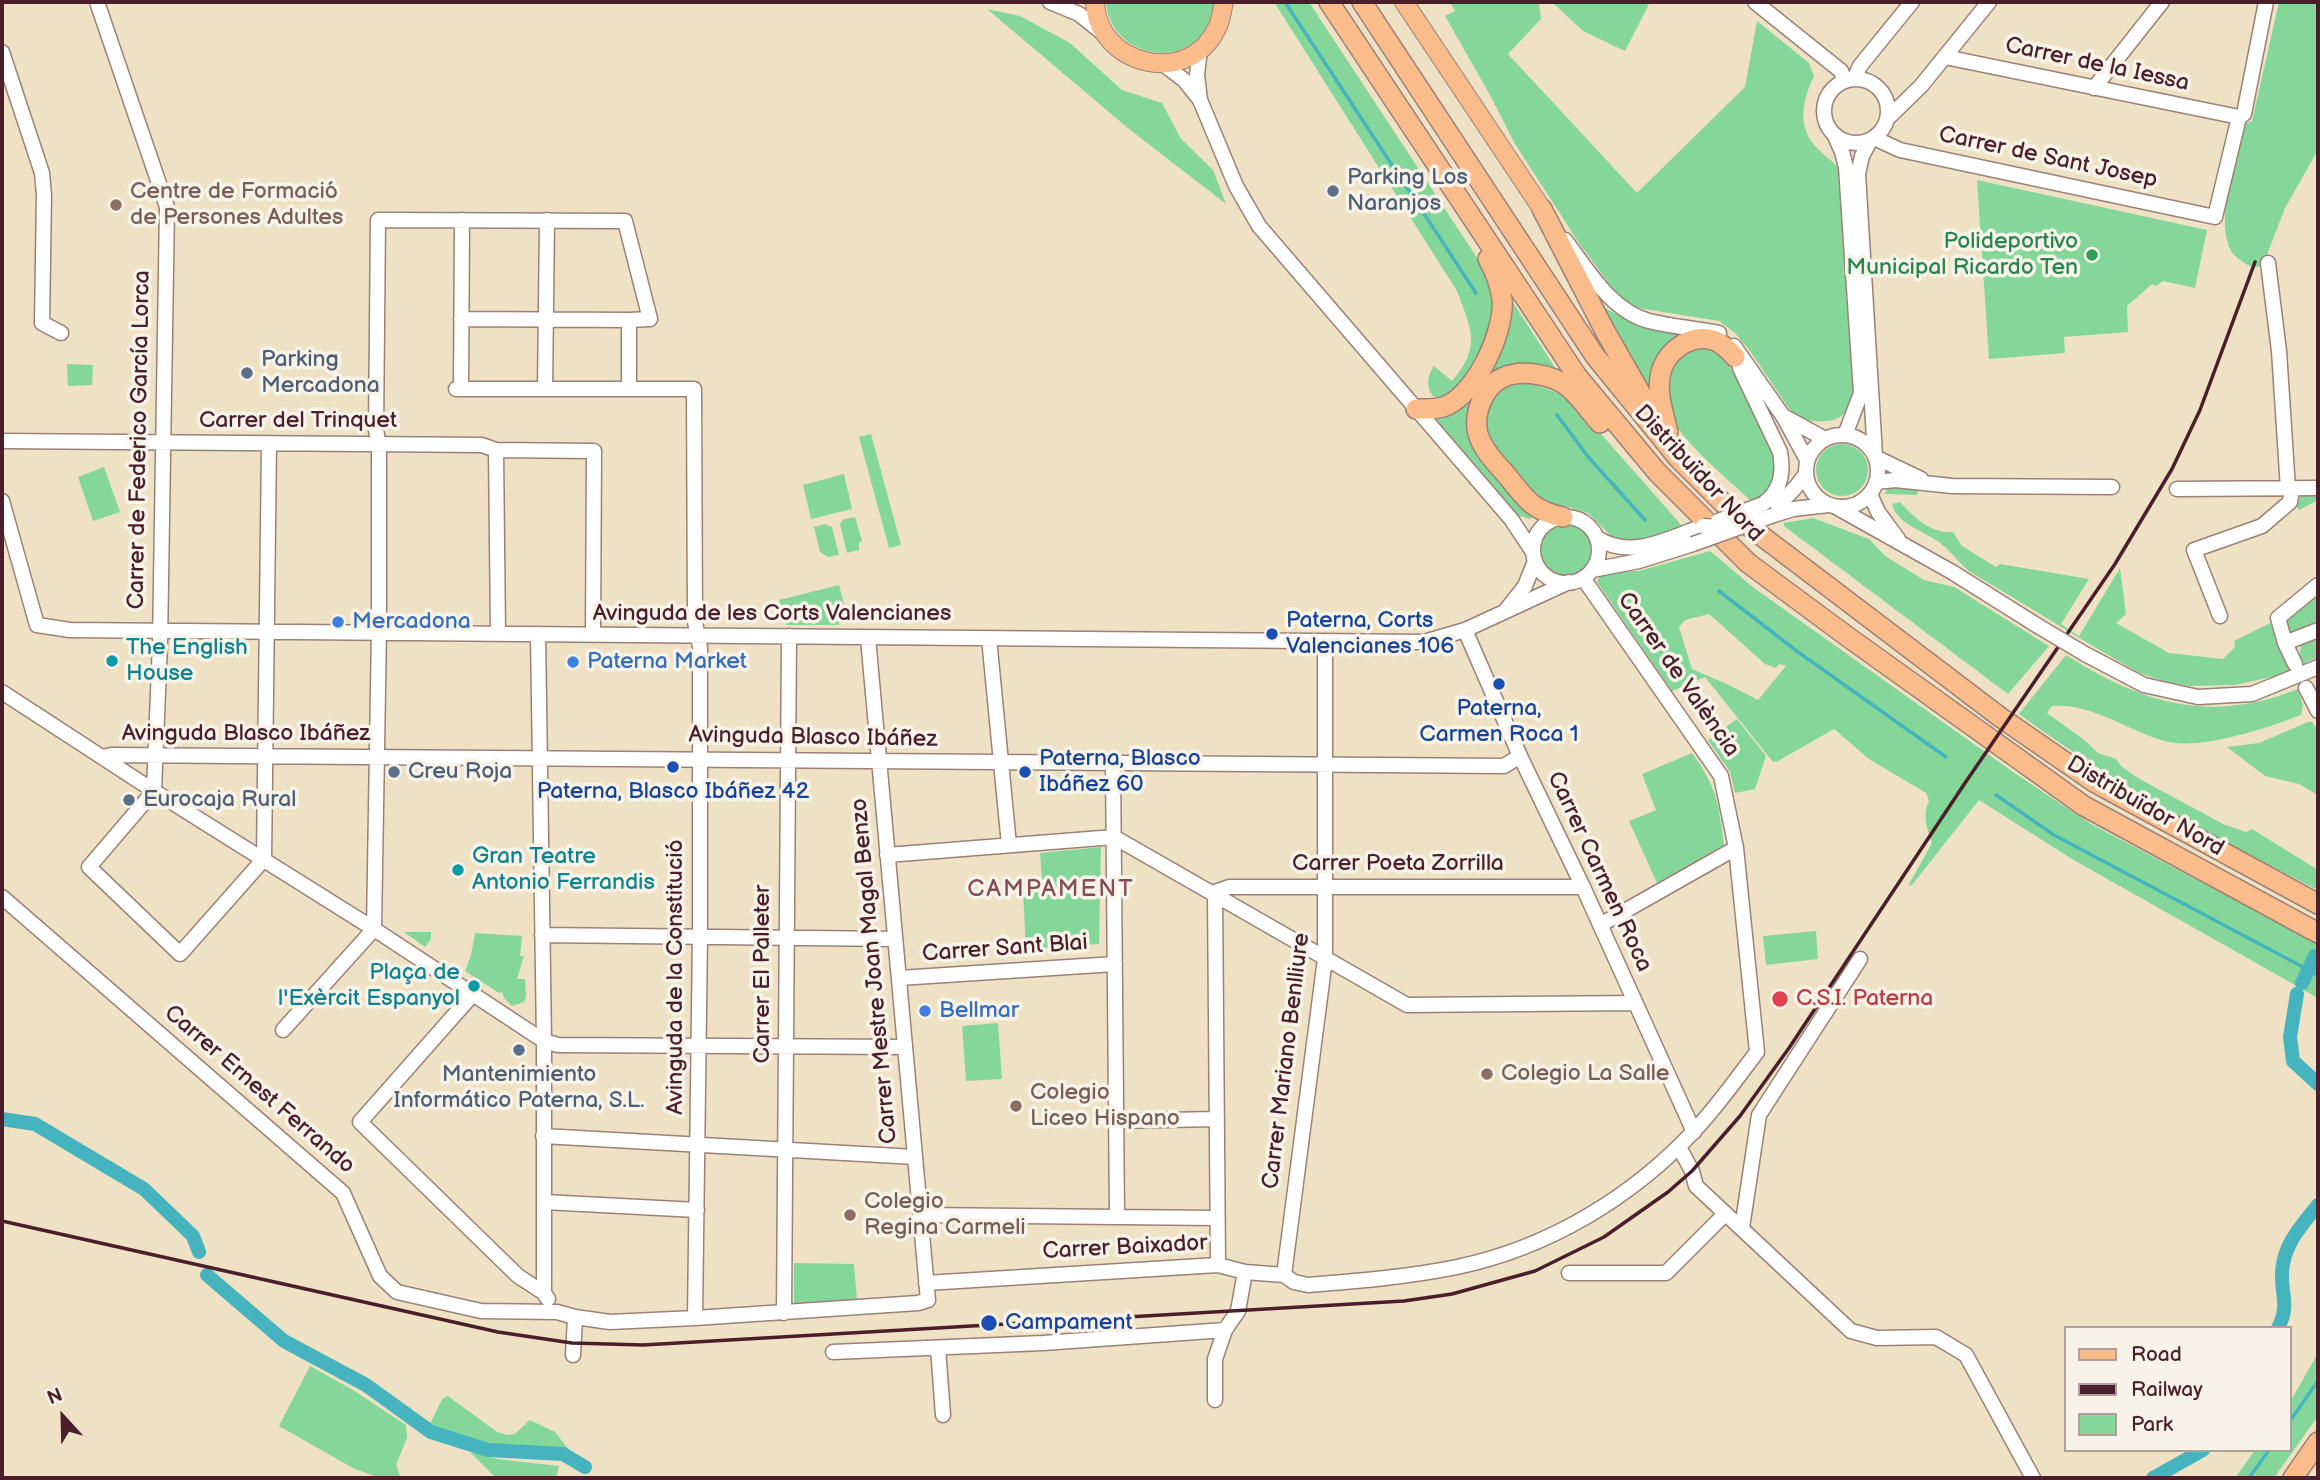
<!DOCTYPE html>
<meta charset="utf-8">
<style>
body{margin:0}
#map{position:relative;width:2320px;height:1480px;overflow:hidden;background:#efe2c4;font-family:"Balsamiq Sans",sans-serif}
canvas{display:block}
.frame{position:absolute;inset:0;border:4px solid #4a1f2b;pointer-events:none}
.legend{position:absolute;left:2064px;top:1326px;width:228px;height:126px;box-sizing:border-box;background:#f7f3e8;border:2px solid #b29e9c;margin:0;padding:9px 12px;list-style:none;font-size:21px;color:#4a1f2b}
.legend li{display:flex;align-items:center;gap:14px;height:35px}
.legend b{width:35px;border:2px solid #b29e9c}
.north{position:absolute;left:28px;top:1382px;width:70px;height:70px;-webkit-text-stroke:5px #f7f3e8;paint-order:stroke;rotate:338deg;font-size:19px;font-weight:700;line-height:28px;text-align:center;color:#4a1f2b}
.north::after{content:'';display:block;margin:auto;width:24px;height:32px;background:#4a1f2b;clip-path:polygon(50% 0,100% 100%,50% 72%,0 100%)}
</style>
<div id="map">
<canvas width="2320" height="1480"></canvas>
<div class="frame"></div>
<ul class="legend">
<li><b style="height:9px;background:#f9bc8a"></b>Road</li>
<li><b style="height:9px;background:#4a1f2b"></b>Railway</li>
<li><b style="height:19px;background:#84d798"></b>Park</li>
</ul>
<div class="north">N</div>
</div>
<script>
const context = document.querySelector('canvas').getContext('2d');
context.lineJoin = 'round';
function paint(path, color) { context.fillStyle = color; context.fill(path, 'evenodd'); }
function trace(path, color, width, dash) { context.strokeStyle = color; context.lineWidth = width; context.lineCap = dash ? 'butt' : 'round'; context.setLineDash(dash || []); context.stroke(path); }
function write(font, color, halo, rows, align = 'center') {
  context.font = font + ' "Balsamiq Sans",sans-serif'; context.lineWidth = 7; context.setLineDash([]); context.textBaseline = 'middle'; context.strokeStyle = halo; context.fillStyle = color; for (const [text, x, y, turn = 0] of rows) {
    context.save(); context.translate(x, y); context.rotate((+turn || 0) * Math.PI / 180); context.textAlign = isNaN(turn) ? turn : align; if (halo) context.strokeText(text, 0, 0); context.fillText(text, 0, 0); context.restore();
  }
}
const green = new Path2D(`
 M1106,2H1214V4C1211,16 1209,26 1201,35C1170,71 1109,49 1106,2Z
 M1274,2H1309L1487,273L1494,300L1492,324L1463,385L1439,400C1425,393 1426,377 1434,366L1452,381C1482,346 1471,329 1457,291Z
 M1453,2H1539L1541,19L1508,54L1637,193L1745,87L1757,21L1809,63L1814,76C1802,101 1796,129 1819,150C1826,158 1833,160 1839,169L1854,394C1852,398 1851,405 1848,409C1837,427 1806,423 1792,413L1750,351L1735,333L1719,321L1638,308L1626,301L1614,290L1581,246L1515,144L1490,95L1445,16L1455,11L1451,4Z
 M1552,2H1650L1625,51L1583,31Z
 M2279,2H2318V150L2285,208L2263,265C2255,269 2250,267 2243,262C2239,259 2233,255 2231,251C2215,219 2235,158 2241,125L2252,121Z
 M987,9L1020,16L1070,43L1122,90L1162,103L1181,139L1213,170L1226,204L1129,129Z
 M1977,180L2207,230L2195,288L2163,281L2156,286L2152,284L2127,306L2128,332L2064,337L2065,353L1989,359Z
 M1508,295L1556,369C1539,366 1515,359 1499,369C1493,373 1487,381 1482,386L1490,470L1523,508L1532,515L1530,519L1516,515L1434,418L1454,409Z
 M1605,308L1644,328L1687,333L1651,395L1633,372Z
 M1703,348C1712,351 1719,354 1726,362C1739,377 1777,451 1776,470C1776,485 1767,491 1757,501L1750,500C1729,480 1679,439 1670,414C1666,401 1668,390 1670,377C1672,358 1685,351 1703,348Z
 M67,364L93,365L92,385L68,386Z
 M1524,383C1549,388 1560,392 1579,409L1684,528L1631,543L1616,541L1588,513L1565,506L1556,508L1541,504L1491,447L1486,426V413L1499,392L1508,387Z
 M871,434L901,545L889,548L859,437Z
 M1816 470a26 26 0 1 1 52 0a26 26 0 1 1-52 0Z
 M104,467L120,512L93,521L78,477Z
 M844,474L852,509L811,519L803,485Z
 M1892,484L1918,491L1917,495L1884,494Z
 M2318,495V500L2299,510L2294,501L2301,496Z
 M1900,502C1914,517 1931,534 1953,532L1962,546L1996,567L2000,564L2089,579L2061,624L2079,636L2120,568L2126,614L2116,623L2169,653L2223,659L2235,647L2234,641L2270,623L2289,667L2299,662L2301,644L2318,636V657L2276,676L2235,685L2190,686L2163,681L2140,673L2101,651L1969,571C1959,563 1953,554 1944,546C1929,532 1897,526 1892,504Z
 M855,517L862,541L859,543V550L847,553L840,524L844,519Z
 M1813,518L1869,539L1885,556L1924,580L1954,587L2049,646L2008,694L1784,526V523Z
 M825,524L832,527L839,555L828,557L820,552L814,527Z
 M1541 550a25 25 0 1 1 50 0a25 25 0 1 1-50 0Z
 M1710,551L1754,588L2016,774L2091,824L2318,944V998L2072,859L1979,800L1912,885L1908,886L1932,843C1927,828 1922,816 1929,801L1926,793L1869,759L1834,729L1778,761L1773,762L1705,677L1672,691L1597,582L1601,573L1639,571ZM1709,614L1765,664L1776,668L1779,664L1786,666L1758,700L1729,685L1692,669L1679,627L1685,620Z
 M839,585L845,608L839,616V625H786L779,600Z
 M2318,587V627L2289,634L2283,620Z
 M2066,655C2143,704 2210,724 2298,689L2303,706L2301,715C2267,728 2200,751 2164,741C2127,730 2091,703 2052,706L2047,713L2083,739L2098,753L2116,759L2121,766L2136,777L2223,824L2246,832L2252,829L2318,870V890C2215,838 2113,783 2019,714Z
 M1737,719L1766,756L1755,789L1735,793L1730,772L1708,740Z
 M2308,722H2312L2318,730V795L2299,784L2265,776L2227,747L2259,743Z
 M1692,753C1718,789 1718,803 1724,845L1657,883L1629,821L1656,810L1642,774Z
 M1101,847L1099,944L1026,949L1023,892L1043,891L1040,853Z
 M1816,931L1818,959L1766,965L1763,936Z
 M404,932H431V939L425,947Z
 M475,933L522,936L520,956H524L517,979H525L526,996L524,1002L512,1006L504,998L502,992L499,993L465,971L471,955Z
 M998,1023L1002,1079L966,1081L962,1026Z
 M794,1263L854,1264L857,1300L794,1303Z
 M2318,1353V1416L2274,1478H2235L2255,1450H2290V1402Z
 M310,1366L353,1390L406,1425L407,1438L396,1465L401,1478H379L353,1468L279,1426Z
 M448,1396L497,1432L508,1435L515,1434L530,1420L555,1432L574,1456C550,1446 523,1452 498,1448C474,1444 452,1434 429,1426L442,1399Z
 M470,1452L497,1459L559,1466L556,1478H496Z`);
const stream = new Path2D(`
 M1285,2L1476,293
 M1557,415L1589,458L1645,520
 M1719,591L1798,652L1946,757
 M1996,795L2054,835L2318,975
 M2290,1421L2318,1381
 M2249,1478L2269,1450`);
const canal = new Path2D(`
 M2302,983L2315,956
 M2297,994L2290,1037L2293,1061L2318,1084
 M2,1119L35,1124L144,1189L193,1236L199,1252
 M207,1275L284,1341L366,1385L431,1432L488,1450L563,1454L585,1467
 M2278,1328C2290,1305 2281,1295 2282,1273C2283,1245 2301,1226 2318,1205
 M2153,1478L2203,1450`);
const minor = new Path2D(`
 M97,2L167,207L160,643L154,791L89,867L180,954L264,859L269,443
 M1050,2L1079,14L1104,34
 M1755,2L1841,71L1845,81
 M1200,50L1197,75L1200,100L1236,186L1259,226L1511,519L1533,552
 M2,52L42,173L44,195L42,323L61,333
 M1945,57L2239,117
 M1163,64L1184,80L1200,100
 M1824 111a32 32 0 1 1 64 0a32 32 0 1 1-64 0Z
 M1854,79L1860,66L1912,2
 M2094,88L2162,2
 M1887,119L1921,86L1989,2
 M1835,136L1842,152L1846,167L1861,393L1845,435
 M1874,138L1900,150L2215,217L2239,117L2244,114L2266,2
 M1871,139L1862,156L1858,174L1875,455
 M1565,240C1588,270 1611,311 1649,321C1672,327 1696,328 1719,333
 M2268,263L2279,351L2288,489
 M461,319L629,320
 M1734,346L1783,416L1807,460
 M1740,368L1780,452C1784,473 1781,491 1763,504
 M456,389H694L695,622L700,647V935L695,1318
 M461,389L462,220
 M545,389L547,220
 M1783,416L1825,439
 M1806 471a36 36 0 1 1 72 0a36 36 0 1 1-72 0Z
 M2,441L482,445L496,450L594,451L593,635
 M496,450L498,634
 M1875,457L1921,479
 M1876,482L1895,480L1952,486L2112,487
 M2177,489L2318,488
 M1870,494L1878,512L1898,539
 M2,501L37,625L70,630L1424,642L1465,630L1569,582
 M1836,507L1952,572L2038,626
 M1768,510C1784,501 1795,490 1805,475
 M1774,515L1793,509L1828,505
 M1533 550a33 33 0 1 1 66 0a33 33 0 1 1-66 0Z
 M1597,538C1631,560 1667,539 1703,526
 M1592,570L1639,561L1693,544
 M1506,610L1525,586L1535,561
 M2220,616L2194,550L2262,526L2290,502L2292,489
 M1465,630L1520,756L1583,887L1694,1132
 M538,634L544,1041V1293
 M989,638L1009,845
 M2285,643L2318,630
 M2085,654L2144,685L2198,697L2252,694L2318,667
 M2295,664L2285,643L2278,618L2318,585
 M2306,688L2318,711
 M2,692L154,791L374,929L544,1041L558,1045L905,1047
 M103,757L111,755L1504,766L1520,756
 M1113,763L1117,1217
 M887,855L1114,837L1407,1005L1634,1003
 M1215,892L1218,1265
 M1215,892L1229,887H1583
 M2,897L343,1193L380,1276L397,1292L481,1311L557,1312L575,1317L610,1322L695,1318L918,1303L928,1300L868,638
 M1600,925L1736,848
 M374,929L379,629V445L376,430L378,220L625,221L650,319L629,320V388
 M542,935L895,939
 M899,978L1115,964
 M473,994L360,1122L518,1276L544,1293L548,1299
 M283,1030L374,929
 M1116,1121L1217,1119
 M543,1136L915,1157
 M1679,1147L1692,1171L1696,1186L1851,1331L1877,1338L1936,1337L1966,1355L2033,1478
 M544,1202L697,1210
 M920,1215L1217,1218
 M1742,1228L1759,1115L1860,959
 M1569,1273H1666L1725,1214
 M1284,1275L1294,1282L1308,1285C1358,1281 1408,1277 1457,1267C1548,1248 1631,1198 1694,1131C1717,1107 1737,1078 1757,1052L1736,848L1721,776L1583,578
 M1284,1275L1325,959V641
 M926,1283L1218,1265L1245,1272L1284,1275
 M784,1313L789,636
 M938,1348L943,1415
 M833,1352L1043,1343L1225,1330L1238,1311L1245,1272
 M573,1355L575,1317
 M1215,1400V1359L1225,1330`);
const major = new Path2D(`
 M1095,2C1097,66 1189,88 1217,28C1221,21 1222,10 1224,2
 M1404,2L1542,209`);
const highway = new Path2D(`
 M1329,2L1577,376L1657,472L1748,563L1848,637L2084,806L2318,933
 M1362,2L1595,356L1678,458L1738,518L2000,717L2094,782L2318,904
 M1542,209L1605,331L1645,401
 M1416,409C1426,409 1438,410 1448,405C1477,391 1505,331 1502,299C1500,285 1495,271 1488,259
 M1668,432C1664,414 1657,396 1660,377C1663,354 1688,333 1713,340C1722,343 1729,350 1735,357
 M1563,517C1534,511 1527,501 1509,478C1498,465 1483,451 1478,434C1473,415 1483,387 1502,378C1521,369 1552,374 1568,387C1580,397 1590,412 1600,423
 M2293,1478L2318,1442`);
const rail = new Path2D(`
 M2,1221L498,1332L572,1343L643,1345L1404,1301L1452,1294L1535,1271L1604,1237L1668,1192L1692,1171L1740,1116L1789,1048L1965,783L2115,564L2172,469L2200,410L2255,262`);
const minorBridge = new Path2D(`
 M1718,521L1763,504
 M1703,526L1719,527L1729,523
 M1693,544L1774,515
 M2038,626L2085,654`);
const markers = [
 [1333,191,7,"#5c6f8a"],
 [116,205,7,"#8d6e63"],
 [2092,255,7,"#2e9e5b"],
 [247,373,7,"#5c6f8a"],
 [338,622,7,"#3f7fe0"],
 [1272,634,7,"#1a4fb4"],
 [112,661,7,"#0f9aa8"],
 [573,662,7,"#3f7fe0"],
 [1499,684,7,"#1a4fb4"],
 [673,767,7,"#1a4fb4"],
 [394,772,7,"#5c6f8a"],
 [1025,772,7,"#1a4fb4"],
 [129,800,7,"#5c6f8a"],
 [458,870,7,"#0f9aa8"],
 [474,986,7,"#0f9aa8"],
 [1780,999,9,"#e0444e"],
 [925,1011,7,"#3f7fe0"],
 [519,1050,7,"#5c6f8a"],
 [1487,1074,7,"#8d6e63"],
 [1016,1106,7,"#8d6e63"],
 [850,1215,7,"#8d6e63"],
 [989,1323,9,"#1a4fb4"]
];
const streetNames = [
 ["Carrer de la Iessa",2097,65,12],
 ["Carrer de Sant Josep",2048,158,12],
 ["Carrer del Trinquet",298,421],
 ["Carrer de Federico García Lorca",140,440,-89],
 ["Distribuïdor Nord",1698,474,47],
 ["Avinguda de les Corts Valencianes",772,614],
 ["Carrer de València",1678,675,55],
 ["Avinguda Blasco Ibáñez",246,734],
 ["Avinguda Blasco Ibáñez",813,738,1],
 ["Distribuïdor Nord",2145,807,30],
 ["Carrer Poeta Zorrilla",1398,864],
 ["Carrer Carmen Roca",1599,872,65],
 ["Carrer Sant Blai",1005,949,-4],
 ["Carrer Mestre Joan Magal Benzo",875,971,-95],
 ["Carrer El Palleter",763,974,-90],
 ["Avinguda de la Constitució",676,977,-90],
 ["Carrer Mariano Benlliure",1287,1061,-83],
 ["Carrer Ernest Ferrando",259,1090,41],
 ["Carrer Baixador",1125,1248,-3]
];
const serviceNames = [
 ["Parking Los",1347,178],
 ["Naranjos",1347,204],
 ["Parking",261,360],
 ["Mercadona",261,386],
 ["Creu Roja",408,772],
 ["Eurocaja Rural",143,800],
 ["Mantenimiento",519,1075,"center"],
 ["Informático Paterna, S.L.",519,1101,"center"]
];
const educationNames = [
 ["Centre de Formació",130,192],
 ["de Persones Adultes",130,218],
 ["Colegio La Salle",1501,1074],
 ["Colegio",1030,1093],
 ["Liceo Hispano",1030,1119],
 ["Colegio",864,1202],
 ["Regina Carmeli",864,1228]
];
const leisureNames = [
 ["Polideportivo",2078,242],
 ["Municipal Ricardo Ten",2078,268]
];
const transitNames = [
 ["Paterna, Corts",1286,621],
 ["Valencianes 106",1286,647],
 ["Paterna,",1499,709,"center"],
 ["Carmen Roca 1",1499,735,"center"],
 ["Paterna, Blasco",1039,759],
 ["Ibáñez 60",1039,785],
 ["Paterna, Blasco Ibáñez 42",673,792,"center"],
 ["Campament",1005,1323]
];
const shopNames = [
 ["Mercadona",352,622],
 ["Paterna Market",587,662],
 ["Bellmar",939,1011]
];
const cultureNames = [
 ["The English",126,648],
 ["House",126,674],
 ["Gran Teatre",472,857],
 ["Antonio Ferrandis",472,883],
 ["Plaça de",460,973,"right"],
 ["l'Exèrcit Espanyol",460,999,"right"]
];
const healthNames = [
 ["C.S.I. Paterna",1796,999]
];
const neighbourhoodNames = [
 ["CAMPAMENT",1051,890]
];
paint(green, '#84d798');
trace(stream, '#45b4bf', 3.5);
trace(canal, '#45b4bf', 14);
trace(minor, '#9c8078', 17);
trace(major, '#9c8078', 20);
trace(highway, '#9c8078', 22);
trace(minor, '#fff', 14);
trace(major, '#f9bc8a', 18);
trace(highway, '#f9bc8a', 19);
trace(rail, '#4a1f2b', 3.5);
trace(minorBridge, '#9c8078', 17, []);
trace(minorBridge, '#fff', 14);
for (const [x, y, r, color] of markers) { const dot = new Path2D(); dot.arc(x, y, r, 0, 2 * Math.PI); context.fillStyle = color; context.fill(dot); trace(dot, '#f7f3e8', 2.5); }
write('23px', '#4a1f2b', '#f7f3e8', streetNames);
write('23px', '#4e5e75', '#f7f3e8', serviceNames, 'left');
write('23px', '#785e54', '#f7f3e8', educationNames, 'left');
write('23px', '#27864d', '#f7f3e8', leisureNames, 'right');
write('23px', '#164399', '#f7f3e8', transitNames, 'left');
write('23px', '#366cbe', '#f7f3e8', shopNames, 'left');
write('23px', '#0d838f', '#f7f3e8', cultureNames, 'left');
write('23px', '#be3a42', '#f7f3e8', healthNames, 'left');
context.letterSpacing = '2px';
write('24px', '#844d55', '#f7f3e8', neighbourhoodNames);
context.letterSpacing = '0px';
</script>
